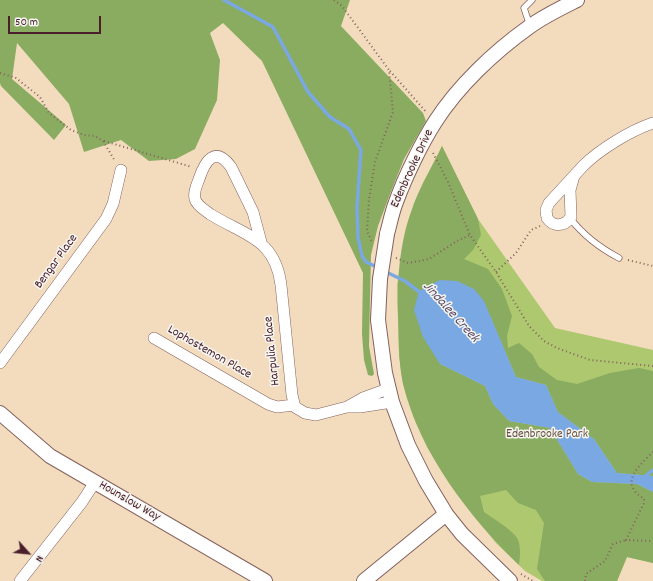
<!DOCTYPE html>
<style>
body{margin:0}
#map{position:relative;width:653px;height:581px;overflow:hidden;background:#f2dcbd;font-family:Dekko,sans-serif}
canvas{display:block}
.north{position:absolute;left:8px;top:533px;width:40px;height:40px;-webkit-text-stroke:3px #f6f6f2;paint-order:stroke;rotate:117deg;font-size:11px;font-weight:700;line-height:16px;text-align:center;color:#4a1f2b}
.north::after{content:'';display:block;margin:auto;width:14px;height:18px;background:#4a1f2b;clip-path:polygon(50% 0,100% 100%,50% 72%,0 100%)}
.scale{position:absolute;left:8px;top:16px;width:93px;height:18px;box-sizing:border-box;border:2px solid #4a1f2b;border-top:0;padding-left:5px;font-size:12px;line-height:14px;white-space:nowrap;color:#4a1f2b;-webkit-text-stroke:3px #f6f6f2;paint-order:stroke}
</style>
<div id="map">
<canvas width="653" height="581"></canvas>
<div class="north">N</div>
<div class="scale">50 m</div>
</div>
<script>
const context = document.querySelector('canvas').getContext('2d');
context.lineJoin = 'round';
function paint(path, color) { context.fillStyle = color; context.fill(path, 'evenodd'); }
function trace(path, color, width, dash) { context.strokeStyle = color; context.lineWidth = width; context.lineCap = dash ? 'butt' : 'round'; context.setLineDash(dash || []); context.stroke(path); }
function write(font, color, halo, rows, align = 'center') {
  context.font = font + ' Dekko,sans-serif'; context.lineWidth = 3; context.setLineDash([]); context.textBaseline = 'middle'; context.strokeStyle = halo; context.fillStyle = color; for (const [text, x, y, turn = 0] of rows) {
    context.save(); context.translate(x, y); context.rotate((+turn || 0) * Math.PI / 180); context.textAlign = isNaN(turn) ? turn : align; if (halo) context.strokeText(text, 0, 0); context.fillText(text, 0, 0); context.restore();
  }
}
const green = new Path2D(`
 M442,146L478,219L555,328L653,350V563L627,557L617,581H542L525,571L496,543L472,513L447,479L427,447L413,416L403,383L399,356L397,285L405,235L414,203Z`);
const forest = new Path2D(`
 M0,0H350L341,26L423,113L426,121L404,159L390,194L378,226L371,255L369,346L374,374L372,376L368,375L364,360L362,334L363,273L262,61L223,23L210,33L220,60L217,100L195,149L176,159L149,161L121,140L84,152L69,104L17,43L12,79L66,125L54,140L1,86L0,83Z
 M442,146L478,219L481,235L473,250L464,259L488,269L502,289L512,316L507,336L508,348L519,343L532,354L539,367L557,380L577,384L610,373L639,368L653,371V476L617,473L594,439L558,412L546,385L516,377L484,302L440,364L485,386L493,404L509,421L550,428L578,474L592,482L637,484L653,492V563L627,557L617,581H545L537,569L544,523L536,510L518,503L506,490L480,496L484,512C492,518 515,531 518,540C521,547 520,558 519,565C469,517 420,453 403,384C398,361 399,337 398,314C397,277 400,238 414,204C421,184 433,165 442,146Z`);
const water = new Path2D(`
 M440,280L457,281L474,289L484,301L516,377L546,385L558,412L594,439L617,473L653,476V492L637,484L592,482L578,474L550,428L509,421L493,404L485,386L440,364L423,337L414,310L419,291Z`);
const stream = new Path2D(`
 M224,0L273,27L308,92L330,117L349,129L361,150L357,207L358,237L362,256L366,262L379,268
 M384,271L405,281L422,294
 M643,478L653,470`);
const path = new Path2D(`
 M334,0L342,6L389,70L393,112L375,162L369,199L367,231L372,242
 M390,71L427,113
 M0,73L16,78L40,97L49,113L71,130L84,135L95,136L103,141L115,161
 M104,141L192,167
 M433,153L448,182L470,235
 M396,258L408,263L429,259L457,241L470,235L496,272L529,326L544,341L557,348L590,360L653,366
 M628,260L653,266
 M496,272L516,253L531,230L540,226
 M653,452C645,460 626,476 633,488C635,493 640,496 644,499V503L626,540L653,541
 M521,574L533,581
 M585,581L586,574L605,561L613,544L626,540`);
const service = new Path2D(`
 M530,26L524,8L532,0
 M570,218C583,235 600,248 619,258`);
const minor = new Path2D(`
 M574,176L570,190L571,217C564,227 553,227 547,218L546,210L549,203L583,166C600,149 630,131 653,123
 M261,242L253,212L231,167C215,145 205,161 199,179C197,185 193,192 195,199C197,206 205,210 210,214C245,236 275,238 281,285L292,395L295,407L305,413L316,415L347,407L363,398L388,389
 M154,338L268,404L277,407L294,405
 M0,363L106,219L113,204L121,170
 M347,407H360L392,402
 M20,581L82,502L95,482`);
const tertiary = new Path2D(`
 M387,234C390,223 392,212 396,202C405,177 421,144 435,122C458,86 494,52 529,27C544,16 561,8 577,0
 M380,279L378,320L385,373L392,402L408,445L426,481L446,514L462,534L510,581
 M0,413L50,456L265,581
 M364,581L446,514`);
const tertiaryBridge = new Path2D(`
 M380,279L387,234`);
const streetNames = [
 ["Edenbrooke Drive",413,169,-65],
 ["Bengar Place",57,262,-54],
 ["Harpulia Place",273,351,-96],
 ["Lophostemon Place",209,353,30],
 ["Hounslow Way",129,502,30]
];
const parkNames = [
 ["Edenbrooke Park",547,435]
];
const waterNames = [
 ["Jindalee Creek",450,313,48]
];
paint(green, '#adc86e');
paint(forest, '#8aac61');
paint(water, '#7aa8e3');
trace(stream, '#7aa8e3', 3.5);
trace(service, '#85615e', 7);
trace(minor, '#85615e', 12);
trace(tertiary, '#85615e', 16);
trace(path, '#85615e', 2, [1, 3]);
trace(service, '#fff', 5.5);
trace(minor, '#fff', 11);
trace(tertiary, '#fff', 14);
trace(tertiaryBridge, '#85615e', 16, []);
trace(tertiaryBridge, '#fff', 14);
write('13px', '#4a1f2b', '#f6f6f2', streetNames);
write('13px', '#68523f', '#f6f6f2', parkNames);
write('italic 14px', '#5b4f6b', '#f6f6f2', waterNames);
</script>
